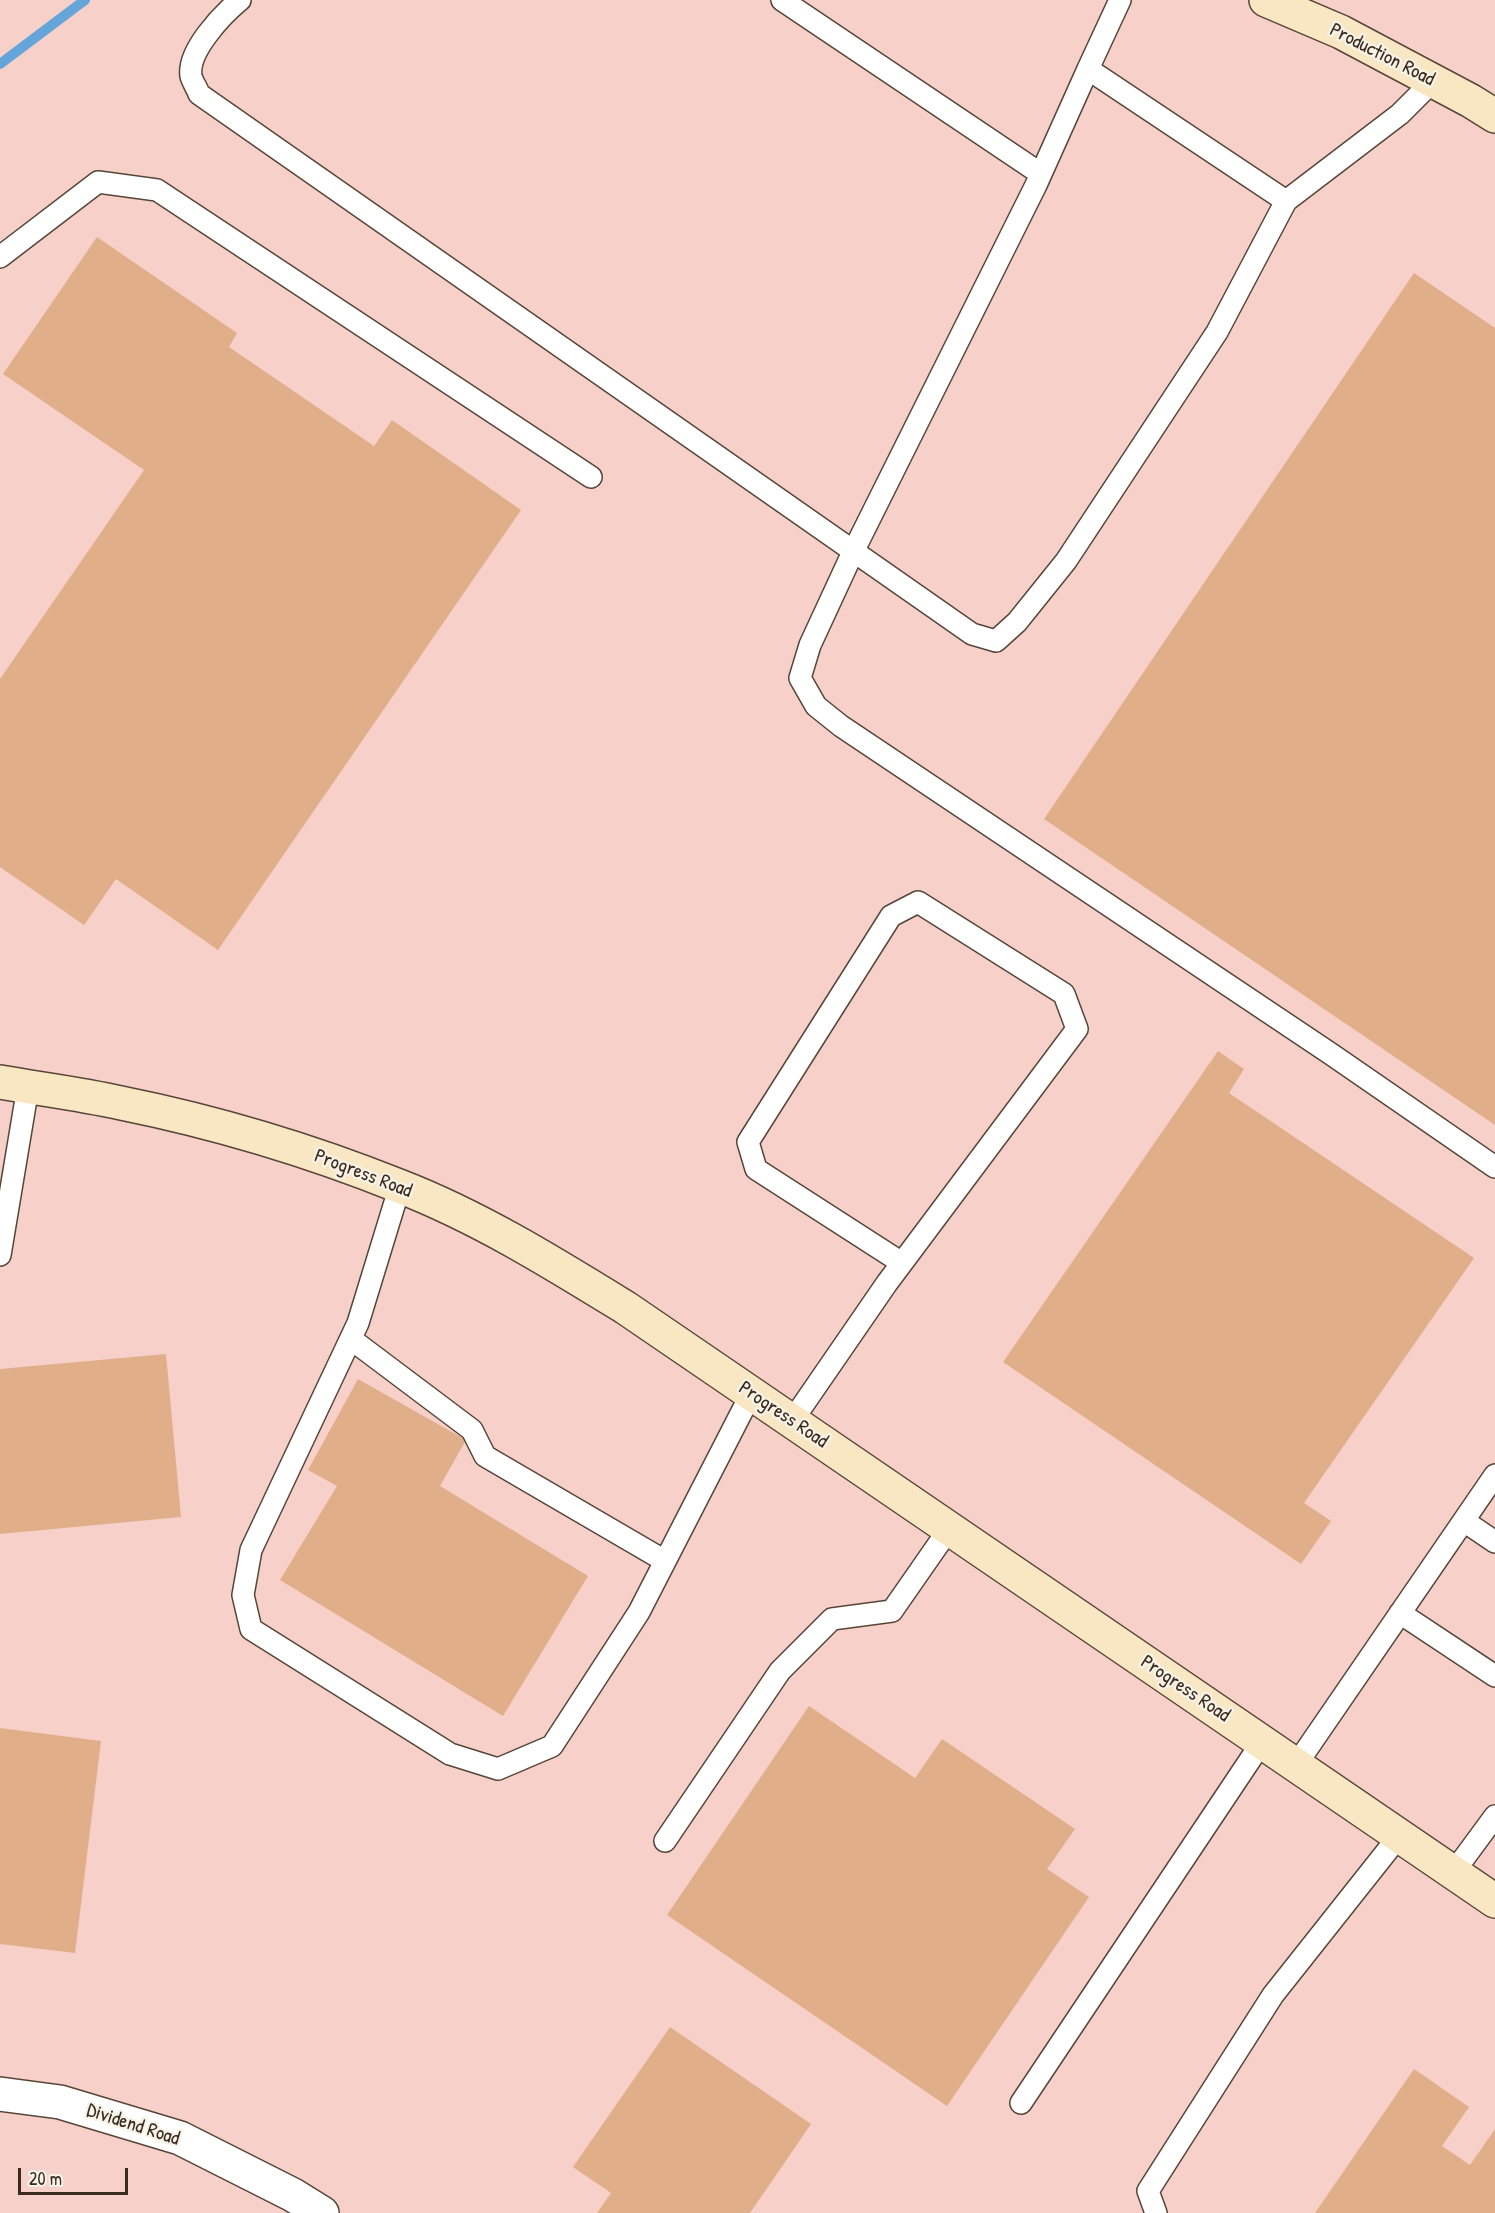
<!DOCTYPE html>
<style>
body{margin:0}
#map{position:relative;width:1495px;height:2213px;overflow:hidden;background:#ece4c5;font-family:"Patrick Hand",sans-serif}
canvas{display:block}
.scale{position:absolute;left:18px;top:2168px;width:110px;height:27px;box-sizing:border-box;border:3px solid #3b2a1e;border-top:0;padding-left:8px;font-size:18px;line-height:21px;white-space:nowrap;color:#3b2a1e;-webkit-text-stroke:4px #f7f3e8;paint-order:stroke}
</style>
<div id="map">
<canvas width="1495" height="2213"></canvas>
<div class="scale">20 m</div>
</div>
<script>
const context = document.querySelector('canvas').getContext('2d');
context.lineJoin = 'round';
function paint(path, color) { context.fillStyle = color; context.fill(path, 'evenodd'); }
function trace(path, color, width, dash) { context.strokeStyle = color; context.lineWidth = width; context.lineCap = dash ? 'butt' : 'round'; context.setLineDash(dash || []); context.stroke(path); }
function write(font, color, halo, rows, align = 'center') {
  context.font = font + ' "Patrick Hand",sans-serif'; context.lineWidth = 4.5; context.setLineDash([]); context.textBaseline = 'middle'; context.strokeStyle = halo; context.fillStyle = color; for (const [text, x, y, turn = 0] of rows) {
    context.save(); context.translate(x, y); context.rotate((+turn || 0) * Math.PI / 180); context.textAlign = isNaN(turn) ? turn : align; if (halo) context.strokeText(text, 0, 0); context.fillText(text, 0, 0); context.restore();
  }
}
const built = new Path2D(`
 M0,0H1495V2213H0Z`);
const stream = new Path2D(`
 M0,64L85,0`);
const building = new Path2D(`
 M97,237L237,333L229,347L374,446L392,420L521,510L218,950L116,879L84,925L0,867V679L144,470L3,374Z
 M1414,273L1495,328V1125L1044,819Z
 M1218,1051L1244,1069L1229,1093L1474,1258L1304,1503L1331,1521L1301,1564L1003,1362Z
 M166,1354L181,1517L0,1534V1369Z
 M358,1379L466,1440L440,1486L588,1576L503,1716L280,1580L337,1486L308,1470Z
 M809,1706L915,1778L942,1739L1075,1829L1047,1869L1089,1897L947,2106L667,1915Z
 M0,1728L101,1741L75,1953L0,1944Z
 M670,2027L811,2124L750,2213H597L611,2193L573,2167Z
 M1414,2069L1469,2107L1442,2146L1470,2165L1495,2129V2213H1315Z`);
const lane = new Path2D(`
 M240,0C223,14 187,51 191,76C192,81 197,88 199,94L972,634L996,641L1017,622L1066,561L1217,332L1286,201
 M782,0L1041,174
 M1120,0L1088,69L1286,201L1400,114L1433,81
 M1088,69L1036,185L853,552L810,645L800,678L816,706L841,726L1331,1054L1495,1167
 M0,257L98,182L157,190L591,477
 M400,1186L358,1323L251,1550L243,1595L251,1629L450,1754L498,1769L552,1746L639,1612L751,1394
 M0,1255L28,1087
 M351,1339L472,1430L485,1456L665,1561
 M792,1421L887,1283L902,1263L1077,1029L1064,994L918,902L891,916L748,1142L756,1169L902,1263
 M1464,1521L1495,1542
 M1400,1613L1495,1676
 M1296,1765L1495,1475
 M665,1841L780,1671L832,1619L892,1611L949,1529
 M1453,1873L1495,1816
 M1021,2103L1262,1742
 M1156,2213L1148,2191L1273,1995L1399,1836`);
const street = new Path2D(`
 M0,2094L60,2102L180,2138L293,2195L322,2213`);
const secondary = new Path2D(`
 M1266,0L1341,32L1471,101L1495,116
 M0,1082C40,1089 81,1094 121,1103C215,1122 309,1150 399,1186C479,1217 553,1263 626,1308L1495,1901`);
const streetNames = [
 ["Production Road",1382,55,27],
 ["Progress Road",363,1174,21],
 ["Progress Road",783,1415,34],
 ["Progress Road",1185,1689,34],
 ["Dividend Road",133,2125,18]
];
paint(built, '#f7d0ca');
trace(stream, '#66a5d9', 10);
paint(building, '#e1ae8a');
trace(lane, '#564637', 24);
trace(street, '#564637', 36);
trace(secondary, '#564637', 36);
trace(lane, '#fff', 21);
trace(street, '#fff', 33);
trace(secondary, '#f9e7c3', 33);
write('20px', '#3b2a1e', '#f7f3e8', streetNames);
</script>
